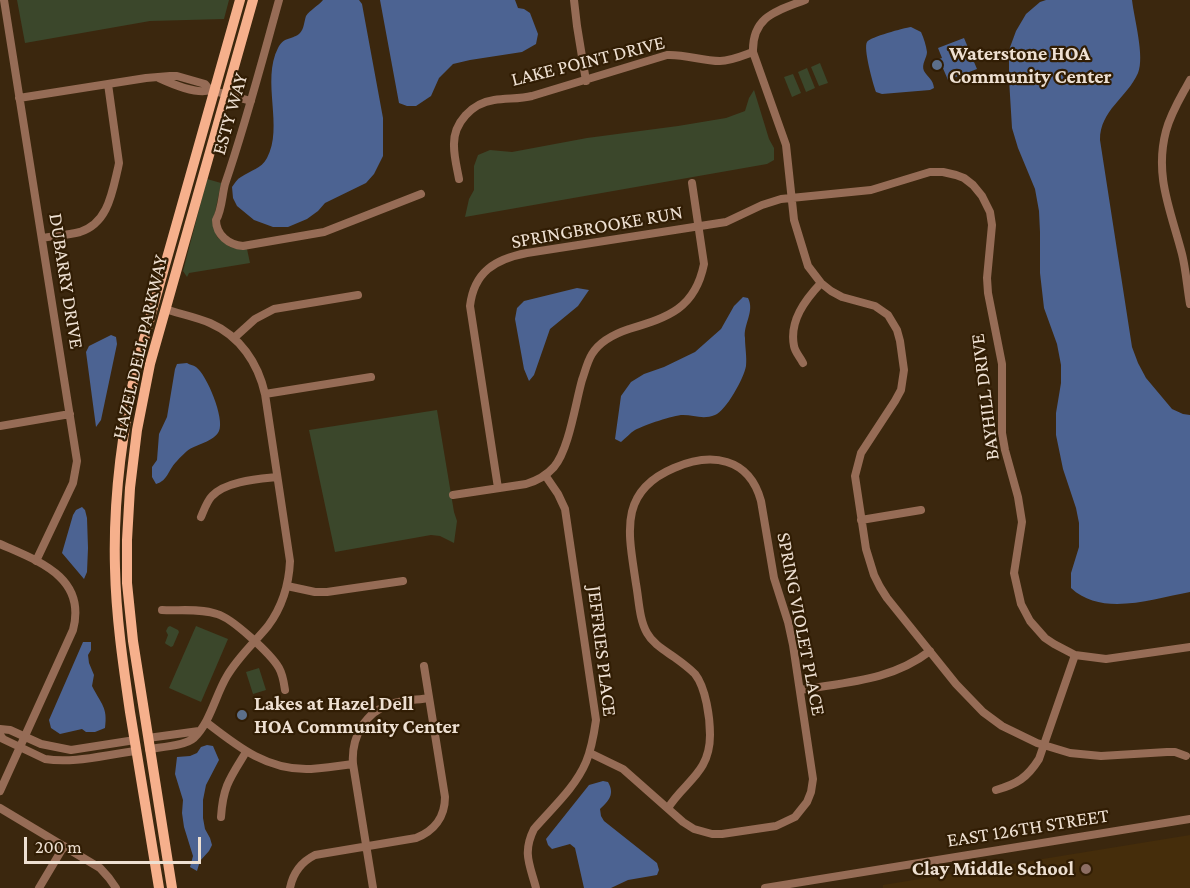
<!DOCTYPE html>
<style>
body{margin:0}
#map{position:relative;width:1190px;height:888px;overflow:hidden;background:#3b270e;font-family:"Crimson Pro",serif}
canvas{display:block}
.scale{position:absolute;left:24px;top:837px;width:177px;height:27px;box-sizing:border-box;border:3px solid #eee0d2;border-top:0;padding-left:8px;font-size:18px;line-height:21px;white-space:nowrap;color:#eee0d2;-webkit-text-stroke:4px #311d04;paint-order:stroke}
</style>
<div id="map">
<canvas width="1190" height="888"></canvas>
<div class="scale">200 m</div>
</div>
<script>
const context = document.querySelector('canvas').getContext('2d');
context.lineJoin = 'round';
function paint(path, color) { context.fillStyle = color; context.fill(path, 'evenodd'); }
function trace(path, color, width, dash) { context.strokeStyle = color; context.lineWidth = width; context.lineCap = dash ? 'butt' : 'round'; context.setLineDash(dash || []); context.stroke(path); }
function write(font, color, halo, rows, align = 'center') {
  context.font = font + ' "Crimson Pro",serif'; context.lineWidth = 4.5; context.setLineDash([]); context.textBaseline = 'middle'; context.strokeStyle = halo; context.fillStyle = color; for (const [text, x, y, turn = 0] of rows) {
    context.save(); context.translate(x, y); context.rotate((+turn || 0) * Math.PI / 180); context.textAlign = isNaN(turn) ? turn : align; if (halo) context.strokeText(text, 0, 0); context.fillText(text, 0, 0); context.restore();
  }
}
const built = new Path2D(`
 M1190,835V888H883V885Z`);
const green = new Path2D(`
 M17,0H229L224,19L150,21L25,43Z
 M820,63L828,83L819,86L811,67Z
 M807,68L815,88L806,92L798,72Z
 M793,74L801,93L792,97L784,77Z
 M754,90L769,139L774,148V160L767,164L465,217L469,199L474,190V166L478,155L490,150L512,152L587,138L678,126L726,118L745,111L749,98Z
 M207,179L221,183L214,218L217,237L230,247L247,249L250,263L189,273L187,277L183,271Z
 M437,410L454,512L457,521L454,543L440,536L431,535L335,552L309,430Z
 M170,626L178,630L179,632L173,646L171,647L166,644L165,643L168,635L166,631L168,627Z
 M196,626L228,639L201,702L169,688Z
 M259,668L266,690L253,694L246,672Z`);
const water = new Path2D(`
 M323,0H359L362,4L383,118V156L374,174L366,183L325,203L318,211L307,219L288,227H273L254,220L237,206L233,198L232,187C235,183 237,179 241,177C251,170 261,169 267,158C284,127 261,81 278,48C284,36 293,40 300,33C304,29 304,22 306,16C310,10 318,6 323,0Z
 M380,0H515L518,8L524,9L530,13L538,34L536,44L522,52L470,60L453,64L439,78L431,96L416,106H407L399,103Z
 M1046,0H1132C1134,18 1145,57 1138,73C1127,98 1100,110 1100,140L1132,347L1138,363L1146,378L1172,409L1183,414L1190,415V592C1152,599 1102,617 1071,588V573L1079,547V523L1076,508L1063,469L1056,435V413L1061,383V365L1057,344L1044,308L1040,273V232L1039,211L1035,189L1018,148L1012,128L1009,79V50L1016,31L1026,14L1040,2Z
 M911,27L921,32C924,39 926,45 927,52C927,58 921,64 924,71C928,78 933,79 934,88L930,90L882,94L876,92C873,84 863,48 867,42C870,37 904,28 911,27Z
 M964,38L977,69L948,80L939,59L942,58L938,48Z
 M577,288L589,290L578,306L550,329L534,375L529,381L524,369L515,319L517,308L524,301Z
 M743,297L748,298C755,311 743,325 745,338C745,347 747,357 746,366C744,378 726,411 715,415C703,420 694,415 683,415C673,415 645,425 635,430C630,433 626,438 621,442L615,439L621,396L631,382L644,374L664,367L695,352L721,329L734,306Z
 M111,335L116,337L117,344L101,420L96,427L86,352L89,346Z
 M187,363C190,365 193,365 196,367C207,375 225,419 219,431C214,442 196,444 187,451C184,454 180,457 177,461C169,468 168,481 156,484L152,477V467L157,460L159,434L167,417L175,369L177,364Z
 M82,507L85,510L87,518L88,548L87,572L84,579L62,553L73,515L76,510Z
 M83,642H91V650L88,655L89,663L94,675L92,686C101,704 108,707 105,728L95,732H86L82,729L60,734L51,728L49,720Z
 M207,745L213,746L219,760L206,785L203,800V818L205,829L210,838L212,845L209,851L200,861L197,871L190,867L193,856L184,827L182,813L183,800L175,774L177,757L190,756L197,753L201,747Z
 M603,781L608,782C615,794 609,801 600,809L601,816L604,821L657,863L659,870L657,875L628,880L611,888H584L575,848L570,844L552,849L548,845L546,839L589,785Z`);
const minor = new Path2D(`
 M4,0L77,461L73,483L36,561
 M279,0C262,61 246,123 225,184C222,195 222,210 216,220C216,235 229,245 243,246L324,232L421,194
 M574,0L577,26L586,81
 M805,0C777,11 752,16 753,52L786,145L794,220L808,266L821,283L831,291L842,297L875,306L888,315L897,330L900,341L904,370L901,390L895,401L861,453L855,476L866,549L874,575L880,587L887,598L956,684L983,712L1002,726L1037,743L1070,753L1101,756L1167,752H1175L1186,756
 M159,78C172,84 197,95 210,90
 M1190,80C1181,97 1171,112 1166,131C1154,176 1171,211 1182,254C1186,270 1187,287 1190,304
 M19,98L146,78L170,76H177L205,84L210,90L251,101
 M459,179C457,168 454,157 454,146C453,123 472,103 494,100C507,98 520,99 532,96L667,55C685,54 702,61 720,61C731,61 742,56 753,52
 M42,238C54,236 68,235 80,232C108,223 112,193 118,168L119,163L108,84
 M234,338L255,319L274,309L358,295
 M803,363C800,357 795,352 794,346C789,321 805,300 821,283
 M265,394L371,377
 M0,426L70,414
 M498,488L470,306C474,272 495,259 527,253L726,222L762,205L781,199L871,190L930,172H943L956,175L964,178L973,185L982,196L990,212L992,225L987,278L988,293L1002,364V433L1005,450L1018,497L1022,522L1014,573L1021,604L1030,621L1045,638L1054,644L1075,655L1106,659L1190,647
 M453,495L526,484C536,481 546,476 554,467C569,449 575,405 582,380C585,372 587,362 592,354C600,341 614,334 629,329C668,317 695,309 704,264L692,183
 M201,517C204,510 207,501 212,496C226,481 258,479 277,477
 M861,520L921,510
 M0,544C38,561 87,577 73,630L0,791
 M287,586L315,592H327L403,581
 M162,610C179,611 200,608 217,614C232,618 271,654 279,668C283,675 284,683 285,690
 M800,690C846,682 891,681 930,651
 M206,722C238,747 268,771 311,769C325,768 339,766 353,764
 M0,729L10,730L41,744L71,750L135,740
 M0,735L3,739L45,759C75,764 107,754 137,751
 M148,738L199,731
 M149,749C161,747 185,746 194,738C211,721 215,696 227,676C238,657 254,643 268,626C282,607 289,584 290,561L265,394C258,363 240,336 210,323C196,317 180,314 165,309
 M590,753L623,769L683,822L694,829L712,834H722L776,826L795,817L807,802L811,792L813,779L793,645L788,622L774,578L761,501C749,457 711,452 674,468C617,492 629,535 636,584C639,600 639,619 647,633C653,644 664,650 674,657C681,662 689,668 695,674C706,688 710,718 710,735C710,773 685,781 668,808
 M996,790C1017,784 1027,778 1039,759L1075,655
 M0,808L100,868L109,878L116,888
 M221,817C223,786 230,778 246,752
 M39,888L64,846
 M290,888C293,873 301,862 315,855L416,838C434,831 445,817 445,797L424,666
 M373,888L353,764C351,737 365,712 391,704C403,700 417,700 429,698
 M536,888C530,865 522,853 534,829C552,808 575,788 586,762C592,748 594,734 596,720L565,509L558,494L545,475
 M765,888L1190,819`);
const major = new Path2D(`
 M159,888C149,829 140,771 130,712C123,664 116,616 115,568C113,499 122,431 137,364L240,0
 M172,888L133,641L127,583V540L130,488L137,430L150,364L253,0`);
const markers = [
 [937,65,6,"#5c6f8a"],
 [242,715,6,"#5c6f8a"],
 [1086,869,6,"#8d6e63"]
];
const poiNames = [
 ["Waterstone HOA",949,54],
 ["Community Center",949,77],
 ["Lakes at Hazel Dell",254,704],
 ["HOA Community Center",254,727],
 ["Clay Middle School",1074,869,"right"]
];
const streetNames = [
 ["LAKE POINT DRIVE",588,61,-14],
 ["ESTY WAY",230,114,-74],
 ["SPRINGBROOKE RUN",597,227,-10],
 ["DUBARRY DRIVE",66,281,81],
 ["HAZEL DELL PARKWAY",140,347,-77],
 ["BAYHILL DRIVE",985,397,-97],
 ["SPRING VIOLET PLACE",801,624,79],
 ["JEFFRIES PLACE",602,651,83],
 ["EAST 126TH STREET",1028,828,-9]
];
paint(built, '#452d0b');
paint(green, '#3b472b');
paint(water, '#4c6392');
trace(minor, '#966c56', 8);
trace(major, '#f6b08c', 10);
for (const [x, y, r, color] of markers) { const dot = new Path2D(); dot.arc(x, y, r, 0, 2 * Math.PI); context.fillStyle = color; context.fill(dot); trace(dot, '#311d04', 2); }
write('bold 20px', '#eee0d2', '#311d04', poiNames, 'left');
write('20px', '#eee0d2', '#311d04', streetNames);
</script>
